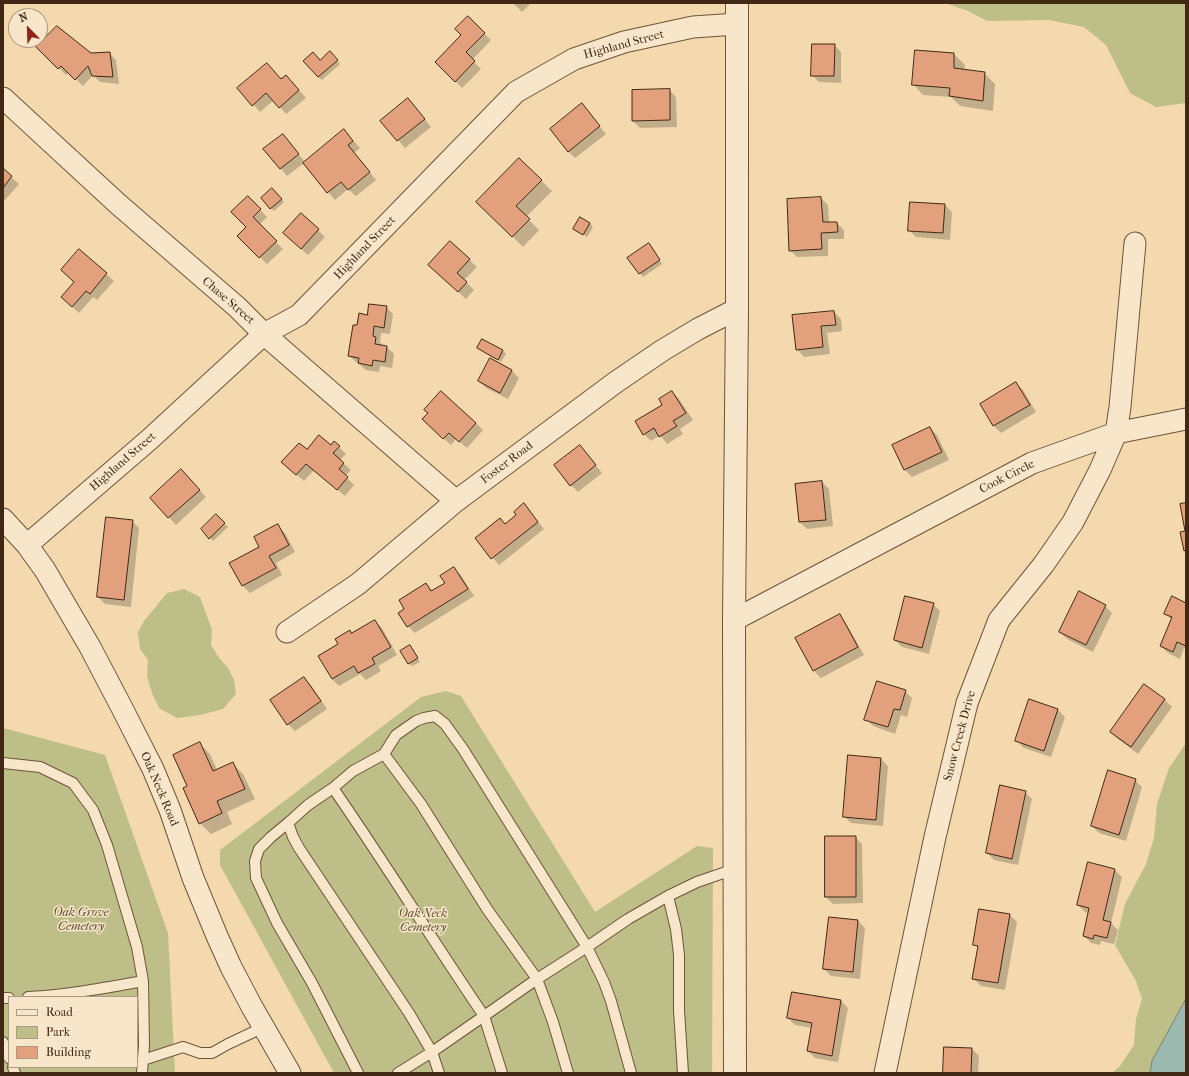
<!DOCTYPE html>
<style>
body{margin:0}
#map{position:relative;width:1189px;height:1076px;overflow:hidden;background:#f3d9ad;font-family:"IM FELL French Canon",serif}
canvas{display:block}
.frame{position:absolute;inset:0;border:4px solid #402815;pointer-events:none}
.legend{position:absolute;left:8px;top:996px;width:130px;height:72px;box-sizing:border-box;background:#f7e6ca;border:1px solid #ae9a82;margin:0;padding:5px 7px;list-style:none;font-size:12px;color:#402815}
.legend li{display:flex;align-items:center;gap:8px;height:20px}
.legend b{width:20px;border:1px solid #ae9a82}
.north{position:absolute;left:8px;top:8px;width:40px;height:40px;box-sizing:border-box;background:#f7e6ca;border:1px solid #ae9a82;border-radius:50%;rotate:337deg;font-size:11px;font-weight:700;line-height:16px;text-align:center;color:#402815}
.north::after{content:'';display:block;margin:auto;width:14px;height:18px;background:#8f2418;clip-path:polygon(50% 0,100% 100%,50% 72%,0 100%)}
</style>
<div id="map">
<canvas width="1189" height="1076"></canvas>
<div class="frame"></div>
<ul class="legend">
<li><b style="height:5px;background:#f7e6ca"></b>Road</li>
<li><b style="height:11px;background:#bebe88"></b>Park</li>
<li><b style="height:11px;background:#e3a07d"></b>Building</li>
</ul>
<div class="north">N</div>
</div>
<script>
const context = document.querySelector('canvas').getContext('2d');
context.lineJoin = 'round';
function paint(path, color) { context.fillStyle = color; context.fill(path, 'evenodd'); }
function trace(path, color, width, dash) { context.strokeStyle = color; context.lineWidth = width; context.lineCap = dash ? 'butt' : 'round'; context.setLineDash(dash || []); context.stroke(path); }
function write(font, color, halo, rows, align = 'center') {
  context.font = font + ' "IM FELL French Canon",serif'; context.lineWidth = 3; context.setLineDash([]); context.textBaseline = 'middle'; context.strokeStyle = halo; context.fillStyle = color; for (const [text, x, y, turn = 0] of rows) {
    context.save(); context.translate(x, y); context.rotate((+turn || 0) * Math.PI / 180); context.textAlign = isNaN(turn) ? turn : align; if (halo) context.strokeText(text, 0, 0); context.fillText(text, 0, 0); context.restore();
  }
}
const green = new Path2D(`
 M945,3H1186V103L1156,107L1130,93L1106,45L1084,27L1049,20L987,21L968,11Z
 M184,589L200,597L212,630L211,645L219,658L228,668L234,680L236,694L223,709L200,715L177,718L159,708L152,693L147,676L148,660L140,649L138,632L144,621L167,593Z
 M446,691L461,696L595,912L697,846L713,848L712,1073H334L220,865V850L421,697Z
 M3,728L105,755L168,933L175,1073H3ZM9,997H137V1067H9Z
 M1186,743V999L1152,1061L1150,1073H1112L1120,1066L1134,1045L1136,1019L1142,999L1136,981L1115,945L1125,904L1146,864L1154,838L1157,804L1169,768Z`);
const water = new Path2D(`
 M1186,999V1073H1150L1152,1061Z`);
const shadow = new Path2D(`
 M513,3H531L522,12Z
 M468,18L491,40L472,60L481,69L462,88L436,62L462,35Z
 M834,45L841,52V83L819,82L812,75Z
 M37,47L90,54L109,53L116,60L119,84L100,82L93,75L83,86L69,72L66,75Z
 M330,53L340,64L322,80L318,77L320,61Z
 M954,54L965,65L964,70L984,73L995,84L993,111L960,106L951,97L923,95L913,84Z
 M282,80L293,83L306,98L286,114L274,100L260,112L239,88Z
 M669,90L676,97L677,127L640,128L633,121Z
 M582,105L606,134L575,158L568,151Z
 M414,106L431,127L405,148L382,121Z
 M344,130L360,148L354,153L376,180L356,196L348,189L335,200L304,163L287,176L265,149L283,135L305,162Z
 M519,159L552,191L526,217L539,230L523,247L478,202Z
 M3,170L19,184L5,200L3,199Z
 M272,189L284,202L274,211L262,198Z
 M248,197L267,217L259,225L283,249L267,264L238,236L247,227Z
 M821,198L828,205L829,223H837L844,230V239H828V256L797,257L790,250Z
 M945,205L952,212L950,240L916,237L909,230Z
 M590,223L593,227L587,237L574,228Z
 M318,230L325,237L308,255L291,240Z
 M450,242L477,267L464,280L474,290L466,299L437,272Z
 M652,248L662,264L643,277L629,258Z
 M80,251L114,281L97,300L93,297L79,313L69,304L75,282Z
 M386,307L393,314L390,334L381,333L380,342L382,345V346L387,347L394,354L392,368L380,366L379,372L366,370L349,356L358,327L368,316Z
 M834,312L841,319L842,331L827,333L830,354L804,357L797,349Z
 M483,340L503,351L506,354L501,362L478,348Z
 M490,360L512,371L519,378L508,399L486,388L479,381Z
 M1016,383L1023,390L1036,412L1001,433L994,426L981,404Z
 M672,392L679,399L693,420L680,429L683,434L667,444L660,435L651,441L644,434Z
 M476,423L483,430L467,448L456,439L451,445L430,426Z
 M930,428L937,435L949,460L912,477L905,470L893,446Z
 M580,446L602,473L578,492L571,485Z
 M331,447H339L346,454L340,460L351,470L345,476L354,485L345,496L314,470L304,481L290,469L307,450Z
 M188,478L206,497L176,525L151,498Z
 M822,482L829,489L833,526L807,529L800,522L796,485Z
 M524,505L544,529L499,565L476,539L505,525L517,515Z
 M216,516L228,527L213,541L202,529Z
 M132,521L139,528L131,607L105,604L98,597Z
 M278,526L285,533L295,552L276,563L282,575L250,593L243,586L231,564L261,548Z
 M454,568L461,575L474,596L415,633L408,626L406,610L426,584L433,591L446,583Z
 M933,604L940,611L929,654L902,647L895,640Z
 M1186,604V649L1184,648L1180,659L1168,653L1161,646L1172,620L1165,613Z
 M1105,606L1112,613L1093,652L1067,639L1060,632Z
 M839,616L846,623L864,655L821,678L814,671L797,639Z
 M375,621L382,628L397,655L378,666L381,671L366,680L360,674L339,686L332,679L339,644L350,632L352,634Z
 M410,646L420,662L412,666L409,663Z
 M304,678L311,685L327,709L295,731L288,724Z
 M1144,686L1165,700L1172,707L1138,754L1118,739L1111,732Z
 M905,691L912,698L907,717L901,715L895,734L873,726L866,719Z
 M1030,701L1058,710L1065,717L1051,757L1024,748L1017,741Z
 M200,744L210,754L217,770L232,763L243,774L255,799L227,812L232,824L211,834L200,823L188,787Z
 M849,756L881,759L888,766L883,826L851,823L844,816Z
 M1135,780L1142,787L1126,841L1099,833L1092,826Z
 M1025,792L1032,799L1018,865L994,860L987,853Z
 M855,837L862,844L863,903L833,904L826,897Z
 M1088,864L1115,870L1122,877L1111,923L1118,930L1114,944L1101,941L1100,945L1091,943L1084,936L1089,913L1085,912L1078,905Z
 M1010,915L1017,922L1005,990L981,986L974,979L979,949L974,944Z
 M858,921L865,928L860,979L831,976L824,969Z
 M793,993L841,1001L848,1008L838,1062L815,1058L808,1051L812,1028L795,1025L788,1018Z
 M972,1049L979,1056L978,1073H944Z`);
const building = new Path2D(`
 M468,16L485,33L466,52L475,61L455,82L435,62L461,35L455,29Z
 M57,26L91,53L110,52L113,77L92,76L88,66L75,80L61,66L58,69L36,47Z
 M812,44H835L834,76H811Z
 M915,50L954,53V68L985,72L983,101L949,96L950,88L912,85Z
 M330,51L338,60L318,77L303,61L313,52L320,60Z
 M267,63L281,79L286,75L299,90L279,108L266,93L252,106L237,88Z
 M670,89V120L632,121V90Z
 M408,98L425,119L397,141L380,121Z
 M582,103L600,126L568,152L550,129Z
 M344,129L353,141L348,145L370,172L348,190L341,182L327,193L303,163Z
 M283,134L299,154L280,169L263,149Z
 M519,158L542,180L516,206L530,219L512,237L476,202Z
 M3,168L12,176L3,188Z
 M272,188L282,199L270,209L261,198Z
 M248,196L261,209L253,217L277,241L259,258L237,236L246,227L231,212Z
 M821,197L823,222H837L838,232L821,233L822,249L789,251L787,199Z
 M910,202L945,204L943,233L908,231Z
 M301,213L319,229L301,249L283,233Z
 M580,217L590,223L583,235L573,229Z
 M450,241L470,259L457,273L467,282L458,292L428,265Z
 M649,243L660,260L639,274L627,258Z
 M79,249L107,273L90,294L86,291L72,307L61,297L74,282L61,270Z
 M369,304L387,306L384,328L374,326L373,336L376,337L375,344L387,346L385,362L373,360L372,366L358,363L359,358L348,356L353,325H357L359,313L367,315Z
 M834,311L836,325L821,326L823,347L796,350L792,315Z
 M482,339L503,350L498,360L477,348Z
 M490,358L512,370L500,393L478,381Z
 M1016,382L1030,405L993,426L980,404Z
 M441,391L476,423L459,442L449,433L443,439L422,419L428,413L424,410Z
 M672,391L686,413L673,421L677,426L659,437L654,428L643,435L635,421L662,405L659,399Z
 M930,427L942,452L904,470L892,445Z
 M319,435L331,445L334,441L340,446L333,453L344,463L339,469L348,477L337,490L306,464L296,475L281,462L299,443L307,449Z
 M580,445L596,465L570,486L554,465Z
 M181,469L200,490L168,518L150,498Z
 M822,481L826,520L799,522L795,484Z
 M524,503L538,522L491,559L475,538L500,518L505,524L516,515L514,512Z
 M1186,503V550L1184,551L1180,532L1185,531L1180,504Z
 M216,514L225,523L209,539L201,529Z
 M106,517L133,520L124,600L97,597Z
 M278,524L289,545L269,556L276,568L242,586L229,563L259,547L254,537Z
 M454,567L468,589L407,627L398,613L404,609L399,600L426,583L431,591L445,583L440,576Z
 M1079,591L1106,605L1086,645L1059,632Z
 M905,596L934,603L922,648L894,640Z
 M1172,596L1186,603V646L1177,642L1173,652L1160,646L1172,617L1164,614Z
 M840,614L858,647L813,671L795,638Z
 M375,620L391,647L372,658L375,664L358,673L354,666L332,679L318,656L338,644L335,639L350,630L351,633Z
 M410,645L418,658L408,664L400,651Z
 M304,677L321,701L287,725L270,700Z
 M877,681L906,690L900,710L894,709L888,727L864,720Z
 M1144,684L1165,699L1131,747L1110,732Z
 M1029,699L1058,709L1044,751L1015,741Z
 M200,742L213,771L233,762L245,789L217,801L222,813L199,824L183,788L187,786L173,755Z
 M848,755L881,758L876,820L843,817Z
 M1108,770L1136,779L1119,835L1091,826Z
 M1000,785L1026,791L1012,859L986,853Z
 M825,836H856V897H825Z
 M1088,862L1115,869L1103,920L1111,922L1107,938L1094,935L1093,939L1083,936L1089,908L1077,905Z
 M979,909L1010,914L998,983L972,979L978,946L973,945Z
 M829,917L858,920L853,972L823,969Z
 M792,992L841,1000L832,1056L807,1051L812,1023L787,1018Z
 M944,1047L972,1048L971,1073H943Z`);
const service = new Path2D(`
 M384,754L421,804L487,909L537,979L587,947L463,749L445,724L435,716L424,718L416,721L396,735L384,754L353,771L333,788C385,863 433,941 484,1016L432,1052L398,1073
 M3,763L40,767L73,783L93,810L107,845L137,947L143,981L144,1045L142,1073
 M333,788L308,805L288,823L271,837L259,849L255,861L256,878L277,923L312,983L358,1073
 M288,823L293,837L299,848L409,1013L432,1052L439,1073
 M28,997C67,995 105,988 143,981
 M3,998H9
 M3,1042L9,1058
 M143,1060L183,1047L200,1053H212L228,1044L264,1027
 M13,1067L15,1073
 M502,1073L484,1016L537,979L553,1022L568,1073
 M631,1073L611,1001L604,982L587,947L628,919L668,896
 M683,1073L679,1010V955L676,929L668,896L697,882L735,869`);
const minor = new Path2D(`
 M3,98L118,204L237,307L264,334L456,501
 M3,519L27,545L45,570L90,647L122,708L153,769L170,810L193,878L217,936L231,967L252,1007L290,1073
 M27,545L150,439L264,334L299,315L516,92L574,59L624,42L693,27L737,24
 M734,620L1032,463L1116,433L1186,419
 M287,632L358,584L456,501L616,382L663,350L698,329L737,309
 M885,1073L935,837L967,703L999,620L1044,564L1073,522L1100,470L1116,433L1120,407L1135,243`);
const tertiary = new Path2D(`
 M735,1073L734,620L737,309V3`);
const streetNames = [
 ["Highland Street",624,45,-15],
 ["Highland Street",365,248,-46],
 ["Chase Street",228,301,41],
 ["Highland Street",123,462,-41],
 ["Foster Road",507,463,-37],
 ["Cook Circle",1007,477,-27],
 ["Snow Creek Drive",960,736,-75],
 ["Oak Neck Road",159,789,67]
];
const parkNames = [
 ["Oak Grove",81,913],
 ["Cemetery",81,927],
 ["Oak Neck",423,914],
 ["Cemetery",423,928]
];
paint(green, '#bebe88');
paint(water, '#9cb9af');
trace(water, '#777f71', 1);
paint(shadow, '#0003');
paint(building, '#e3a07d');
trace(building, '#402815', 1);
trace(service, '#6d543b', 12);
trace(minor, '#6d543b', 23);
trace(tertiary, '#6d543b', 24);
trace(service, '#f7e6ca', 10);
trace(minor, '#f7e6ca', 21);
trace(tertiary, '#f7e6ca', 22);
write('12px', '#402815', '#f7e6ca', streetNames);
write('italic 12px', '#604e32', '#f7e6ca', parkNames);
</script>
